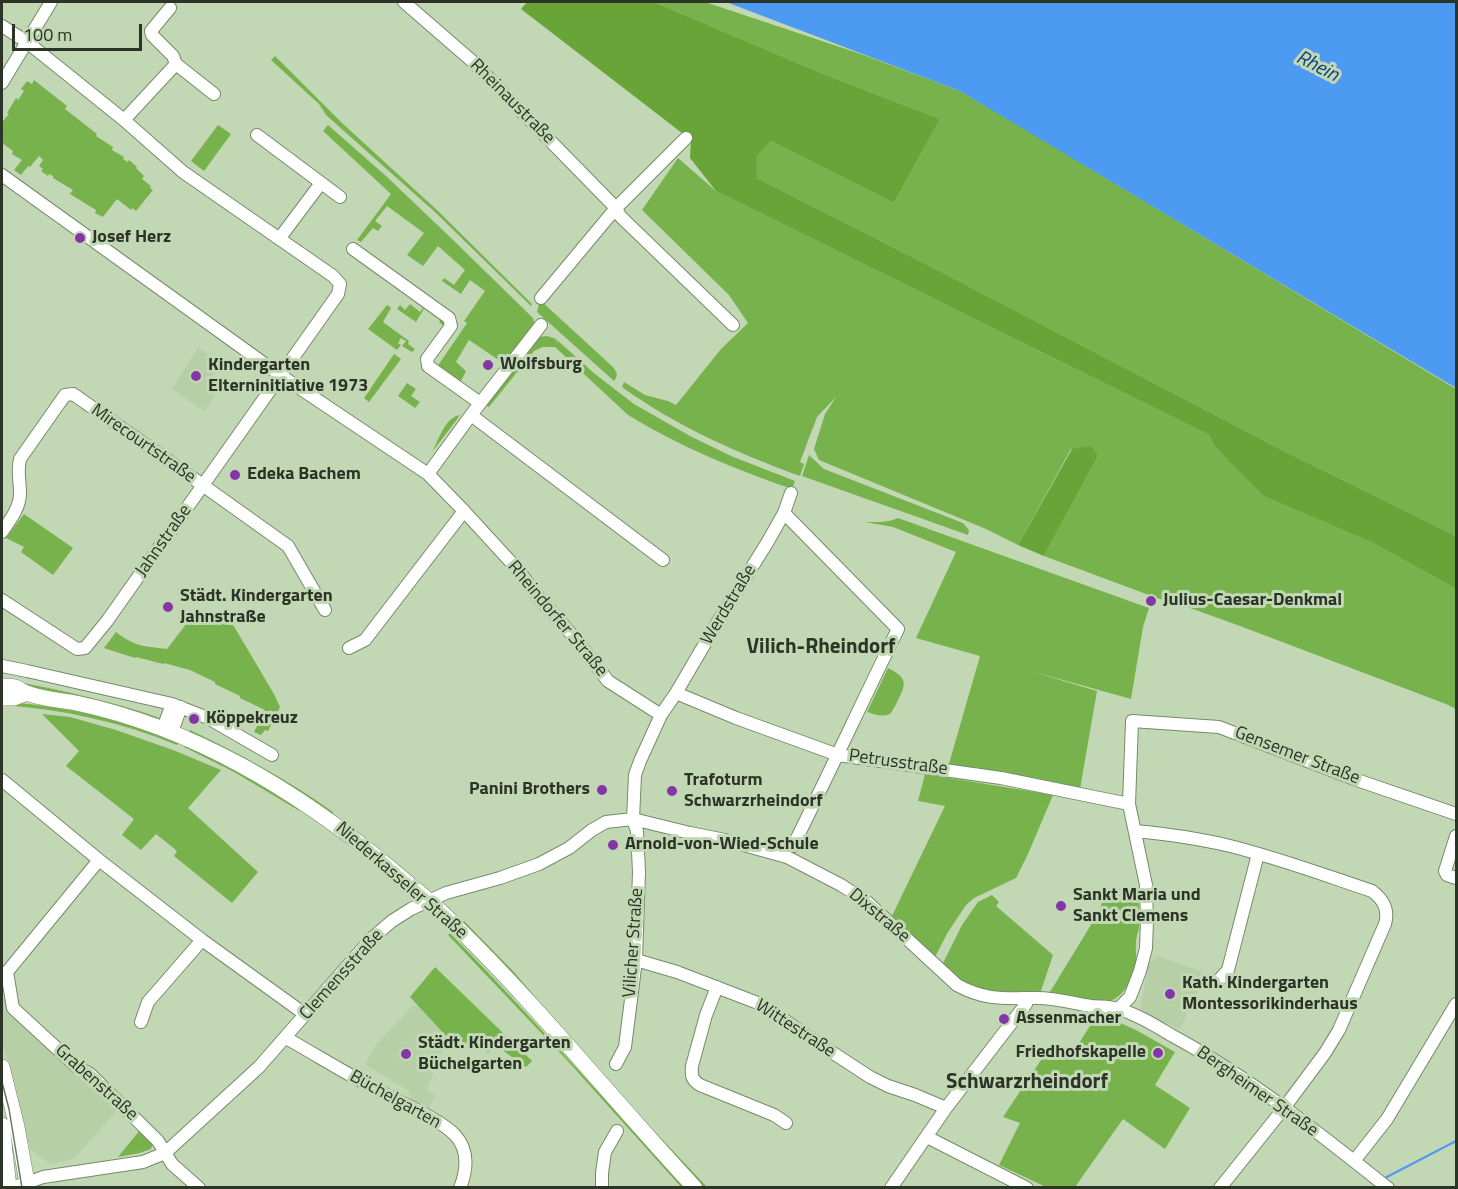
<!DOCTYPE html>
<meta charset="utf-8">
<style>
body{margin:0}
#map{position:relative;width:1458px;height:1189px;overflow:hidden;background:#c2d8b5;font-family:"Titillium Web",sans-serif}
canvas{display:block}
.frame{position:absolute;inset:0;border:3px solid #2b3426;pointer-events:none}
.scale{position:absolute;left:12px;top:24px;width:130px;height:27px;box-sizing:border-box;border:3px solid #2b3426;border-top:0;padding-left:8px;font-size:18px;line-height:21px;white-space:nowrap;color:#2b3426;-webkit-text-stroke:4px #c2d8b5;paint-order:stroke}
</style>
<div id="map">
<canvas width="1458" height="1189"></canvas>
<div class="frame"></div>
<div class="scale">100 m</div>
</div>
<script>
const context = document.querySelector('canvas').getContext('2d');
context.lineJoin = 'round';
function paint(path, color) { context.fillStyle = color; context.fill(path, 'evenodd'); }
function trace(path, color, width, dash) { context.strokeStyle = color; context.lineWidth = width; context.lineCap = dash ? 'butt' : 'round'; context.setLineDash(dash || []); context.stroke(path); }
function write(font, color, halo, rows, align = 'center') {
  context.font = font + ' "Titillium Web",sans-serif'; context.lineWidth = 6; context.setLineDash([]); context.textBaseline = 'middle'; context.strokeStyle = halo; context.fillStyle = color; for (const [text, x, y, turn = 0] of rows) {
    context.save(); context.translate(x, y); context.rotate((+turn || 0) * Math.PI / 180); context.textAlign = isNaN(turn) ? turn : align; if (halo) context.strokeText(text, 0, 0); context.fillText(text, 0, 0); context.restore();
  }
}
const built = new Path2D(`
 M198,348L221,363L210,381L220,388L204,411L172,389Z
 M1158,956L1202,972L1204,979L1180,1029L1143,1013L1140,1008L1149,963Z
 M2,997L74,1074L89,1080L119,1108L74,1159L50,1164L30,1149L14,1080L2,1044Z
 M413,1005L419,1007L444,1035L448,1037L426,1091L435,1095L428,1112L411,1102L408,1090L367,1066L366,1063L376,1045Z`);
const green = new Path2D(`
 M654,2H705L861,54L960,91L1013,122L1456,389V536L1280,449L924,263L757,178L755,156L771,141L894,203L940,119L826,75Z
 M275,56L341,122L438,211L532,304L531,306L436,213L326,115L319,104L271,60Z
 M34,80L67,106L65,109L97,134L96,136L113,147L112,150L124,157L123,159L128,162L129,160L137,167L136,168L144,176L142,179L151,186L150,188L153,190L136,211L132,208L131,210L117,199L103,217L95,213L96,210L70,194L73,190L53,178V176L49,174L48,176L41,171L43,169L39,166L43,160L39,156L30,167L28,166L21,175L14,170L22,160L12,154L13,151L2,143V122L9,114L7,113L16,98L18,100L24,91L21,89L27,81L32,84Z
 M218,125L231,134L204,171L191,161Z
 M328,125L386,176L450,237L532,317L535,323L534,327L502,372L498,369L503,363L469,340L456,362L466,371L461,381L457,382L437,367L467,323L464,321L485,291L470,280L461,294L442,281L444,278L454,285L465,270L438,246L423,266L407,255L424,233L387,206L375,221L382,226L378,231L373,228L361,242L357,240L391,194L323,131Z
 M678,158L716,191L1209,435L1214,446L1263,496L1373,543L1456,589V709L1446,704L1240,626L1190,608L1157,598L1044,556L1098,456L1071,449L1018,545L986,529L819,460L814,449L825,414L836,397L817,417L800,462L804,464L800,476C737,453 676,426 622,387L624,382L645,395L668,401L676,405L721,349L748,323L729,295L642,210Z
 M540,300L614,368L617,374L616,378L614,381L537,312Z
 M410,304L420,312L426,304L445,318V327L439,322L441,319L425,307L416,322L397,309L400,305L405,310Z
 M387,305L391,308L383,322L409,341L408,344L415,349L412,352L402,346L406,341L401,338L398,343L401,345L397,350L368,329Z
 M547,336L556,339L558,345L557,340L595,374L634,404L690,436L731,456L795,481L792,489C735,469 680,447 628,415L555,347H543L534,351L489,407L484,404L537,337Z
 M394,354L401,359L369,402L364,398Z
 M407,383L416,389L411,396L420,402L415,408L398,396Z
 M460,415L458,418L432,452C439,440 444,418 460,415Z
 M809,455L824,469L963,523L969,530L968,535L802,476Z
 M24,514L73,548L53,575L21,552L24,547L6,538Z
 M898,518L1149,608L1143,627L1131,699L1027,670L1097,691L1080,789L948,767L980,656L916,638L956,552L893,527L865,522C876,522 887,523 898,518Z
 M190,619L232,623L274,694L280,707L268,731L265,730L261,735L254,732L265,710L240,698V696L215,684V682L190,670L164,663L163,664L136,657L135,658L104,648L116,632C136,647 143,646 167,649Z
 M888,668C903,676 908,680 900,696C897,702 894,709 890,714C882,717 875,715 867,712L868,710Z
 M14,681C63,691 113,701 160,718L155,719L98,702L13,684Z
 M2,702C40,704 80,710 116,721C137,727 158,735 178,743L177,745C121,722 62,709 2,705Z
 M42,714L70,717L116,730L173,750L221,770L188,808L258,872L232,903L174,856L177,851L156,834L141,850L122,835L134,819L66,766L79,751Z
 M190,730C237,752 290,781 333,812V814L300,792L189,732Z
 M184,745C225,763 263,786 300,810H298L234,772L184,747Z
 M925,774L1053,795L1028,854L1016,878L974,898L966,905L948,932L935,957L891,918L945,806L918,801Z
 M1136,886C1138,900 1141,914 1139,928C1138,933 1136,937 1136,942C1135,949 1137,957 1136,965C1134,978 1123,998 1109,1001C1096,1004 1065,994 1050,992L1100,910L1105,891Z
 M992,895L999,902L996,906L1053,955L1041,991H1030L989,994L959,980L942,965L962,925L978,902Z
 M461,921H464L513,971L610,1084L707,1187H703L677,1160Z
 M450,933C531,1016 607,1102 684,1187H681L565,1058L448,935Z
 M435,967L532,1061L526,1067L498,1047L488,1052L445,1035L410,997Z
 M1098,1013L1136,1030L1175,1052L1155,1085L1190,1108L1165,1149L1123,1119L1075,1187H1046L999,1165L1020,1123L1003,1117L1051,1045L1071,1056Z
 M140,1130L153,1143L151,1149L140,1153L118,1157Z`);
const forest = new Path2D(`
 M527,2H654L826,75L940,119L894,203L771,141L756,156L757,178L924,263L1280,449L1456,536V589L1373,543L1263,496L1214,446L1209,435L716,191L690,158L691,140L521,9Z
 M1091,446L1098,456L1044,556L1018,545L1072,449Z`);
const water = new Path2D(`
 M726,2H1456V388L960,91Z`);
const stream = new Path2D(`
 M1383,1179L1456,1141`);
const minor = new Path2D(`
 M404,2L472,61L616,208L620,216L733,325
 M170,8L151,31L152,35L173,56L176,64L214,94
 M2,26L27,42L124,120L183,172L333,276L340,284L338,294L107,621L85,648L77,649L2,600
 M2,83L51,2
 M124,120L176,64
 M257,135L340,197
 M2,175L280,375L428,474L464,511L519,571L538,597L575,638L608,681L661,715
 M279,239L321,183
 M353,249L449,318L451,326L427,359L428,366L480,403
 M541,298L616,208L686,138
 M471,415L663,560
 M428,474L471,415L541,325
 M784,513L898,629C862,702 829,774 793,846
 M2,532C10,520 20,508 20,493C20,481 17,471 20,459L65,395L73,394L159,454L288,546L325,610
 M349,648L365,640L464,511
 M2,666L27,671L172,704L208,718L272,755
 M676,693L736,718L838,755L1001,778L1129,804
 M163,728L172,704
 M172,732L181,707
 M2,780L99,860L202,940L306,1015
 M1135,831C1166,834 1196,838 1226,845C1276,857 1324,875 1372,891C1384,900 1389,910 1385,924L1339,1030L1325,1053L1284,1108L1220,1188
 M1456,836L1445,871L1447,875L1456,878
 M99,860L7,972L13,1008L77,1067L90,1074L158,1141L172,1164L199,1188
 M636,960L677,972L763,1005L810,1038L870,1077L888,1086L915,1095L946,1108
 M1218,981L1228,970L1258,854
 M717,987L706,1015L692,1066C691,1076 692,1080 700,1085L774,1115L786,1123
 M1118,1009L1130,997L1140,971L1146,948L1147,921L1146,885L1129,804L1132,721L1219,727L1354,779L1456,814
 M141,1022L148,1002L202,940
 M286,1038C318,1056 350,1076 383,1093C402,1103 441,1120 455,1135C469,1150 467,1170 460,1188
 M616,1064L625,1047L636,960L639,872L637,831L633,819L635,775L640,761L661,715L676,693L717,623L767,543L784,513L791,493
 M927,1137L1027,1188
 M1354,1161L1387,1119L1456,1004
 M9,1188L27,1183L43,1177L143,1162L165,1153L259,1067L371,939L392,921L411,909L446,893L500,878L539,864L569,848L592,830L606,822L633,819L690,833L725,840L787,857L841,885L867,902L957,985C986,1001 1005,998 1037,998C1055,998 1073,1003 1091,1006C1100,1007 1110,1006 1118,1009C1135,1013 1156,1026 1171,1035C1249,1077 1319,1133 1388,1188
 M602,1188V1173L605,1152L617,1131
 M891,1188L946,1108L1026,1004L1028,998`);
const major = new Path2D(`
 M2,686C6,686 11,686 15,687C19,688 23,692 27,693C41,699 60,700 76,703C194,728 297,791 389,867C411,886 434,903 454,924C539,1007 614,1101 695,1188
 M2,698H14L27,693
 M2,1067L17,1127L28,1188
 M2,1125L9,1188`);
const tram = new Path2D(`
 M2,1082L9,1109L22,1188`);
const markers = [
 [80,238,6,"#8435a6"],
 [488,365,6,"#8435a6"],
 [196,376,6,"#8435a6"],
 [235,475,6,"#8435a6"],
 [1151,601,6,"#8435a6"],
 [168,607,6,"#8435a6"],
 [194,719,6,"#8435a6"],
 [602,790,6,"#8435a6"],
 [672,791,6,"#8435a6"],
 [613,845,6,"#8435a6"],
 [1061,906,6,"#8435a6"],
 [1170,994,6,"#8435a6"],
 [1004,1019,6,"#8435a6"],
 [1158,1053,6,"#8435a6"],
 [406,1054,6,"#8435a6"]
];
const streetNames = [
 ["Rheinaustraße",512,102,45],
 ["Mirecourtstraße",143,444,35],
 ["Jahnstraße",164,541,-55],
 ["Werdstraße",729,605,-59],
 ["Rheindorfer Straße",557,619,50],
 ["Gensemer Straße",1297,756,21],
 ["Petrusstraße",898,763,8],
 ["Niederkasseler Straße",401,881,41],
 ["Dixstraße",879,916,40],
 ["Vilicher Straße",634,943,-86],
 ["Clemensstraße",342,975,-48],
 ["Wittestraße",795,1029,33],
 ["Grabenstraße",96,1083,42],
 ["Bergheimer Straße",1257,1092,35],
 ["Büchelgarten",395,1100,29]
];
const poiNames = [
 ["Josef Herz",92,238],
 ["Wolfsburg",500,365],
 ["Kindergarten",208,366],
 ["Elterninitiative 1973",208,387],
 ["Edeka Bachem",247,475],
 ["Städt. Kindergarten",180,597],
 ["Jahnstraße",180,618],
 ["Julius-Caesar-Denkmal",1163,601],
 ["Köppekreuz",206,719],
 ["Trafoturm",684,781],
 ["Schwarzrheindorf",684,802],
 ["Panini Brothers",590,790,"right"],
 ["Arnold-von-Wied-Schule",625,845],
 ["Sankt Maria und",1073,896],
 ["Sankt Clemens",1073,917],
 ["Kath. Kindergarten",1182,984],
 ["Montessorikinderhaus",1182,1005],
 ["Assenmacher",1016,1019],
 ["Städt. Kindergarten",418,1044],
 ["Büchelgarten",418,1065],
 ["Friedhofskapelle",1146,1053,"right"]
];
const waterNames = [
 ["Rhein",1317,67,27]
];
const quarterNames = [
 ["Vilich-Rheindorf",821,648],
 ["Schwarzrheindorf",1027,1083]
];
paint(built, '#b6cfa6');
paint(green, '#78b24c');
paint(forest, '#69a439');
paint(water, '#4d9af2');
trace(stream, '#4d9af2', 2);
trace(minor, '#768a69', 14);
trace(major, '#768a69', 16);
trace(minor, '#fff', 12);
trace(major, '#fff', 15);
trace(tram, '#697760', 1.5);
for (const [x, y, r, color] of markers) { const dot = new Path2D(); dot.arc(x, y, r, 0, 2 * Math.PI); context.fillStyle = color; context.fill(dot); trace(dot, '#c2d8b5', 2); }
write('18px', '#2b3426', '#c2d8b5', streetNames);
write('bold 18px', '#2b3426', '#c2d8b5', poiNames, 'left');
write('italic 20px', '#0c427a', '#c2d8b5', waterNames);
write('bold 21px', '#2b3426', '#c2d8b5', quarterNames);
</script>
